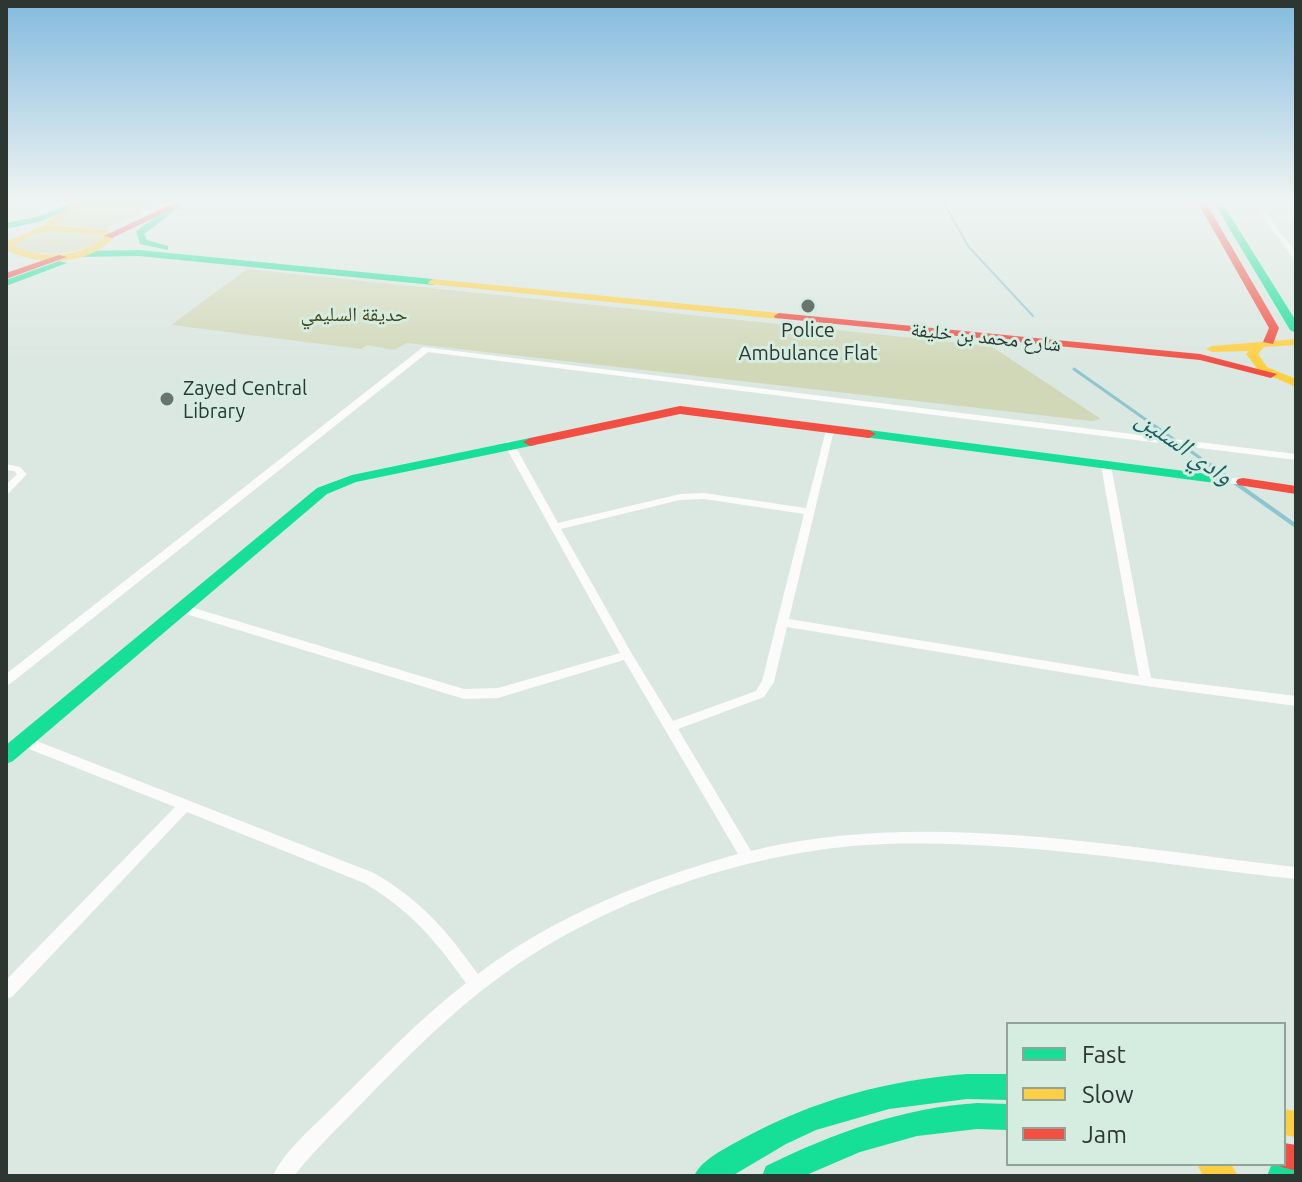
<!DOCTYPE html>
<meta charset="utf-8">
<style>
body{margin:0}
#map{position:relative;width:1302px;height:1182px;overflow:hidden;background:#dbe7e1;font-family:Ubuntu,sans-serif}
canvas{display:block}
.frame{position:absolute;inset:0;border:8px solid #2d3631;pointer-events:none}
.legend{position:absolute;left:1006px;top:1022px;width:280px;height:144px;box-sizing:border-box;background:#d5ede0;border:2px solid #92a49a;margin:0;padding:10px 14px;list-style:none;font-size:24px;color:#2d3631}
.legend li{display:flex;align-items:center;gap:16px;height:40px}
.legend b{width:40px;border:2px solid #92a49a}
</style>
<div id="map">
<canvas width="1302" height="1182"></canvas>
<div class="frame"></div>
<ul class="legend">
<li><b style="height:10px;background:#16e098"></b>Fast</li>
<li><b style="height:10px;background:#ffcf43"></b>Slow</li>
<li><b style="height:10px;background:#f24e42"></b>Jam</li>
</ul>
</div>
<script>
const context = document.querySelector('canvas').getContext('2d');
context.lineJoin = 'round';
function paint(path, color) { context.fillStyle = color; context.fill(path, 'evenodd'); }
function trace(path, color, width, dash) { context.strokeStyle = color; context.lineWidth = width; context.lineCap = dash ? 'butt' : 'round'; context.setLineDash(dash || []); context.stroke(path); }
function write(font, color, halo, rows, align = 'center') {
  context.font = font + ' Ubuntu,"Noto Naskh Arabic",sans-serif'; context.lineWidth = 6; context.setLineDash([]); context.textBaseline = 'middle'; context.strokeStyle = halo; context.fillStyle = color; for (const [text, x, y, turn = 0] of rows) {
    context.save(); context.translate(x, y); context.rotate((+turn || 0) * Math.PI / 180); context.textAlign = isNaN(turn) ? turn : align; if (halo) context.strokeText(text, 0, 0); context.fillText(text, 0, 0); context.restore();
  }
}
const green = new Path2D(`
 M85,201H168L103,229L50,224Z
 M84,230L105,236L104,239C74,256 46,257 13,248L15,242L42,231Z
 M247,269L991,346L1101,419L1092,421L407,343L394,350L367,345L361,349L171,325Z`);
const streamFar2 = new Path2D(`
 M943,201L968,246L1033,316`);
const streamFar1 = new Path2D(`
 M1074,369L1213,467`);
const stream = new Path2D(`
 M1210,465L1296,526`);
const street = new Path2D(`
 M1251,201H1257L1296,253V260L1294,259Z
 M423,347L1296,454V460L428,352L10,684L6,685V674Z
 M830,427L834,430L789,619L1139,676L1101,466L1106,463L1111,466L1151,678L1296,696V706L1146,686L787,627L774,682L764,697L678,729L751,851C924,808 1121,848 1296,867V879C1160,865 1024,840 887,844C755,848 603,900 497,979C449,1014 406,1058 364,1101C340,1126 315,1149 294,1176H273C282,1153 316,1124 334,1106C377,1064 418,1020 466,983C434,939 411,911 364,883L187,812L12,997L6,999V980L175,807L19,745L18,741L19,737L24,736L374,873C422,901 446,930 478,974C554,916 647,879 738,854L624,660L498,698L464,699L176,611L174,608L180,604L184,605L464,689L498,688L620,653L504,444L506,442L509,441L514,444L558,523L680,494L704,493L806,508L826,430ZM704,499L804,514L762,681L756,691L673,721L632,654L561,529L680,500Z
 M6,464L20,467L27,474L9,493L6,494V485L17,474L14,471L6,470Z
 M1215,476L1243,479L1248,482L1243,485L1212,481L1210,479L1212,477Z`);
const fast = new Path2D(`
 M77,201L84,203L42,221L6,229V223L37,217Z
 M178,201H188L144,234L147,240L168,246V250L140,244L136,231Z
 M1213,201H1221L1296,321V333L1290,330Z
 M139,250L433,279L438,282L433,285L139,256L78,257L73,254L78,251Z
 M59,261L67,263L6,286V280Z
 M869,430L1215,475L1222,479L1215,483L864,437L862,434Z
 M530,438L537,442L535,445L356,482L327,494L13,761L6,764V745L317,488L352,475Z
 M967,1074H1008V1100L967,1099L889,1109L816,1130L786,1144L732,1176H694C702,1159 726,1148 742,1139C814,1100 887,1080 967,1074Z
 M977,1103L1008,1104V1130L977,1129L917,1136L860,1152L804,1176H762L766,1166C834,1133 901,1108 977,1103Z
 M1296,1155V1176H1267L1271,1166L1284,1164V1160Z`);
const slow = new Path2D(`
 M79,201H89L53,225L108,230L114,238C86,266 40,267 6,250L7,241L36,229ZM52,231L102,235L104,237C77,258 46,259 15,247V244L32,235Z
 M433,279L779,313L784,316L779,319L429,284L428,282Z
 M1296,339V345L1264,347L1258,354L1267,367L1296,379V387L1259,371L1246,354L1249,351L1212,352L1206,349L1212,346Z
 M1284,1109L1296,1111V1137L1284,1135Z
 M1197,1164H1231L1238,1176H1203Z`);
const jam = new Path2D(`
 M178,201H189L112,238L104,236Z
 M1197,201H1205L1279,328L1273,344L1263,342L1269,328Z
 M59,255L67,257L6,279V273Z
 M779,313L1200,354L1277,374L1271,378L1200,360L775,318L774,316Z
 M680,406L869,430L876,434L869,438L680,414L530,446L523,442L530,438Z
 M1243,478L1296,486V494L1238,485L1236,482L1238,479Z
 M1284,1143L1296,1145V1171L1275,1165L1284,1164Z`);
const markers = [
 [808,306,8,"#6a746f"],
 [167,399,8,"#6a746f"]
];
const farParknames = [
 ["حديقة السليمي",354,314]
];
const farPoinames = [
 ["Police",808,330],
 ["Ambulance Flat",808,353],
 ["Zayed Central",183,388,"left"],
 ["Library",183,411,"left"]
];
const farStreetnames = [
 ["شارع محمد بن خليفة",986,337,6]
];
const waterNames = [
 ["وادي السلين",1185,447,35]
];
paint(green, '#d1d8b8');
trace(streamFar2, '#8dc6cf', 2);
trace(streamFar1, '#8dc6cf', 3);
trace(stream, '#8dc6cf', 4);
paint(street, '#fafbfa');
paint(fast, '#16e098');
paint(slow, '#ffcf43');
paint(jam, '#f24e42');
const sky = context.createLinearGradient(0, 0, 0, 366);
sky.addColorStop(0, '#83bbde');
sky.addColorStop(0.55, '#eff4f2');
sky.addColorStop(1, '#eff4f200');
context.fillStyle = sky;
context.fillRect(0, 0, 1302, 366);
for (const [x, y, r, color] of markers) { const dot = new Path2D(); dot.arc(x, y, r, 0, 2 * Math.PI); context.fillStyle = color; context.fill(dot); trace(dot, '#d5ede0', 3); }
write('20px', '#434518', '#d5ede0', farParknames);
write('20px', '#2d3631', '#d5ede0', farPoinames);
write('20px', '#2d3631', '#d5ede0', farStreetnames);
write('italic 26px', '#1e5d68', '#d5ede0', waterNames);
</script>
